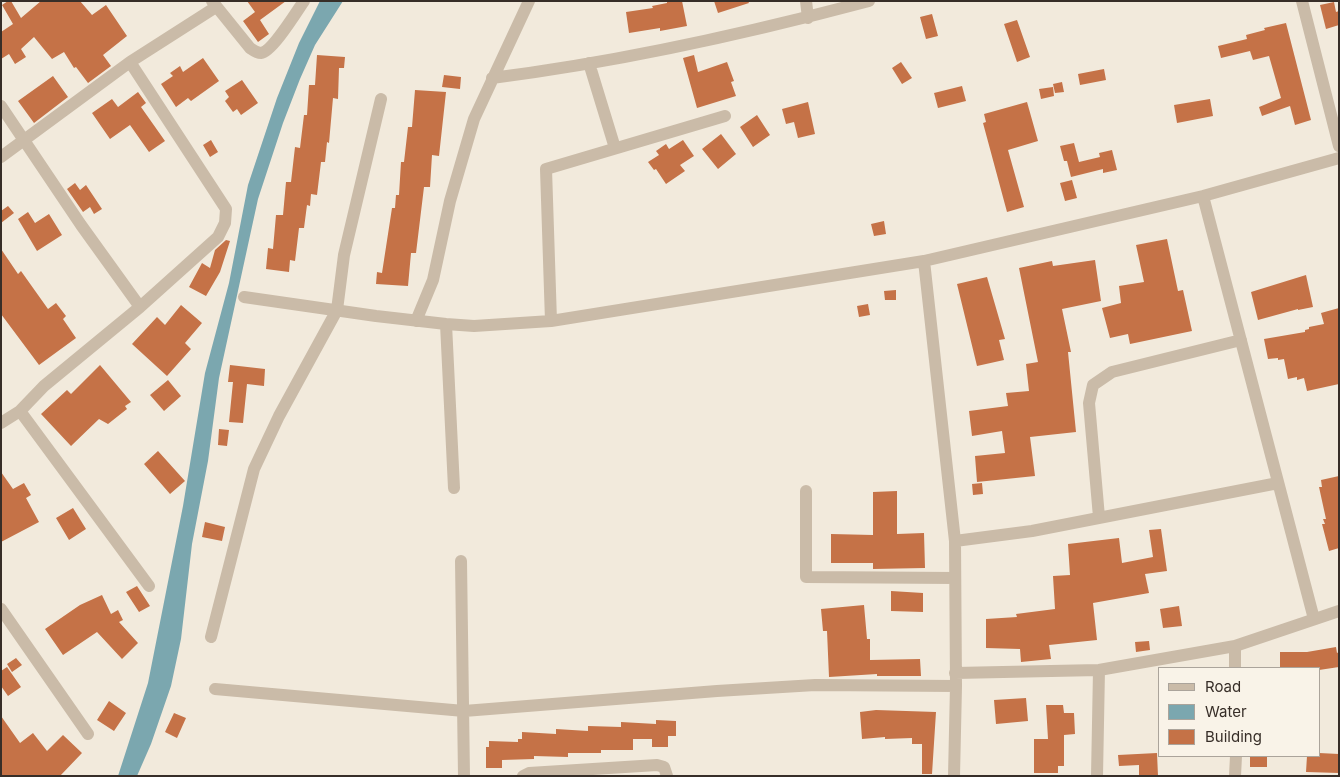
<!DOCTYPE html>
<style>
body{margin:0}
#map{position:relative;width:1340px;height:777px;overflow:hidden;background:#f2eadc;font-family:Inter,sans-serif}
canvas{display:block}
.frame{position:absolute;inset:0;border:2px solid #372e28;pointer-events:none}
.legend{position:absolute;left:1158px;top:667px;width:162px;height:90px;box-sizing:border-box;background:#f9f3e8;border:1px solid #aba49b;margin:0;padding:6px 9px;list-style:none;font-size:15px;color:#372e28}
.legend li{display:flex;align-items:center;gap:10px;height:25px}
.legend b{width:25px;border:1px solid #aba49b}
</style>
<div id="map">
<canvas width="1340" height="777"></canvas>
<div class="frame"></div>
<ul class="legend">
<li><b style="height:6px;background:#cabba8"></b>Road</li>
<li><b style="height:14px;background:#7ba7af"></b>Water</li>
<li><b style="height:14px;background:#c57247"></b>Building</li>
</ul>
</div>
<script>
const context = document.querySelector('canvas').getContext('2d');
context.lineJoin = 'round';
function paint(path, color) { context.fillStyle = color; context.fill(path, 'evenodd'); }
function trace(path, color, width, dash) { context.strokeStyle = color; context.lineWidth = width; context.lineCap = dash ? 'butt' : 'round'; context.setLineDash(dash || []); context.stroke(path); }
const water = new Path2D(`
 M320,1H343L315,45L300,79L283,123L258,199L219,378L208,461L192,544L181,639L171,686L151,744L137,776H118L148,683L183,506L205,373L229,283L248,185L277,98L299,43Z`);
const building = new Path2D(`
 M8,1H11L21,18L41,1H80L92,15L106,5L127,36L103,55L111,66L88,83L76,67L74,68L64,52L52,59L34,37L21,49L26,57L15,64L9,54L1,59V32L13,24L2,5Z
 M247,1H286L260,20L269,34L258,42L243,21L255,12Z
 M667,1H682L687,26L660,31V28L629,33L626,12L653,8L652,6L667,3Z
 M714,1H748L749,3L718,13Z
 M1334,2L1336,12L1339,11V25L1326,29L1320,5Z
 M932,14L938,36L926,39L920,17Z
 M1017,20L1030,57L1017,62L1004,24Z
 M1286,23L1311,120L1295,125L1290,106L1262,116L1259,107L1281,98L1269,56L1253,60L1250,51L1221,58L1218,46L1247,39L1246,35L1265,30L1264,28Z
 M317,55L345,57L344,68H339L338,99L333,98L329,143L327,142L325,162H321L317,195L311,194L310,206L307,205L304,228H299L295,261L290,260L289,272L266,269L268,248L273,249L276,215H283L286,182H291L295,147L300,148L304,115H307L309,85H315Z
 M694,55L698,72L727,62L734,81L731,82L736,96L697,108L683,58Z
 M203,58L219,81L191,101L188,98L176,107L161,84L173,76L170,73L180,66L183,72Z
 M901,62L912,78L902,84L892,68Z
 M1104,69L1106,80L1080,85L1078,74Z
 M444,75L461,77L460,89L442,87Z
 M53,76L68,97L34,123L18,101Z
 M242,80L258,103L241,115L237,109L233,112L225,101L229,97L225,91Z
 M1062,82L1064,92L1055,93L1053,84Z
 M962,86L966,101L938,108L934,93Z
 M1053,87L1054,96L1041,99L1039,89Z
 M415,90L446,92L439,156L432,155L430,187H424L416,253H411L408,286L376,284L377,272L382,273L392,208H395L396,195H399L401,162H404L408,127H412Z
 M138,92L146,103L141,107L165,141L149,152L130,125L110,139L92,113L112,99L118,107Z
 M1210,99L1213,116L1177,123L1174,105Z
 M808,102L815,134L798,138L794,122L786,124L782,109Z
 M1027,102L1038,141L1008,150L1024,207L1007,212L983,123L986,122L984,114Z
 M757,115L770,135L753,147L740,127Z
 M721,134L736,154L718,169L702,149Z
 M211,140L218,152L210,157L203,145Z
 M683,140L694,156L680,165L685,171L666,184L656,169L654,170L648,162L659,155L656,151L666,144L669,149Z
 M1074,143L1079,162L1100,157L1099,153L1112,150L1117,170L1103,173V169L1071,177L1067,161H1064L1060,146Z
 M1072,180L1077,198L1065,201L1060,183Z
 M75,183L80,190L86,185L102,209L94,214L90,207L83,212L67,189Z
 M8,206L14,213L1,223V211Z
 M28,212L35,223L49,214L62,235L37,251L18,219Z
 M884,221L886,234L874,236L871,224Z
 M1167,239L1178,291L1183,290L1192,331L1130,344L1128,334L1110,338L1102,308L1121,303L1119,286L1144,282L1136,245Z
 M226,240L230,241L220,272L206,296L189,287L202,263L210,268L215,250Z
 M1,249L18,274L21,271L48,309L56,303L66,316L63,319L76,338L39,365L1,314Z
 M1095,260L1101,301L1062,309L1071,352H1068L1076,432L1030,437L1035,476L977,482L975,456L1005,453L1002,431L972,436L969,411L1008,406L1006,393L1029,391L1026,364L1038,362L1019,268L1052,261L1053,266Z
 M1306,275L1313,307L1298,310V309L1258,320L1251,292Z
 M987,277L1005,339L999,340L1004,360L977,366L957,284Z
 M896,290V300H885L884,291Z
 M868,304L870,315L859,317L857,306Z
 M181,305L202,323L185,343L191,349L167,376L132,344L157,317L165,325Z
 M1339,308V384L1307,391L1304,378L1297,380V377L1288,379L1284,359L1278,360V358L1268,359L1264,339L1305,332V330L1309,329V327L1324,324L1321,313Z
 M100,365L131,402L125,406L127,409L108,424L99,419L71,446L41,414L67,390L71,394Z
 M230,365L265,369L264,386L247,384L243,423L229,422L233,382H228Z
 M168,380L181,396L164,411L150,395Z
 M219,429L229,430L227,446L218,445Z
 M158,451L185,481L170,494L144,464Z
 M1,472L13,489L24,483L31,495L26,498L39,522L1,542Z
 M1339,476V548L1329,551L1322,524H1325L1323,519H1326L1319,487H1322L1321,480Z
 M982,483L983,494L973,495L972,484Z
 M897,491V534L924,533L925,568L873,569V563H831V534L873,535V492Z
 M73,508L86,529L69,540L56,518Z
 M205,522L225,527L222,541L202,537Z
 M1161,529L1167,571L1145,574L1149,593L1093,603L1097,640L1049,645L1051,659L1021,662L1020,649L986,648V619L1017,617L1016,614L1055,609L1053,576L1070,575L1068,544L1119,538L1122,563L1153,557L1149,530Z
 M137,586L150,606L139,612L126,592Z
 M891,591L923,593V612L891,611Z
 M102,595L111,614L118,610L123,620L119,622L138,643L122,659L97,632L63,655L45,629L80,605Z
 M864,605L867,639H870V660L920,659L921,676H877V674L829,677L827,631H823L821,609Z
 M1179,606L1182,626L1163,628L1160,609Z
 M1149,641L1150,650L1136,652L1135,642Z
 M1336,647L1337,653L1339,652V667L1319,670V668H1280V652H1307Z
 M16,658L22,665L12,672L7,664Z
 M7,667L21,687L8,696L1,686V671Z
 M1026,698L1028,721L996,724L994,700Z
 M109,701L126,713L114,731L97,720Z
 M1046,705H1063L1064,713H1074L1075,734L1064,735V766H1058V773H1034V739H1048Z
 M876,710L936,712L932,774H922V744H912V738L885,739V737L862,739L860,712Z
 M174,713L186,718L177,738L165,732Z
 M1,716L20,743L33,733L47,751L63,735L82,753L60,776H1Z
 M656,720L676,721V736H668V747H652V739H633V750H601V753H568V757L534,756V759L502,760V768H486V747H489V741L518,742V739H522V732L556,734V729L588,731V726L621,727V722L656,724Z
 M1157,753L1158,776H1139V765L1119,766L1118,755Z
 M1319,753L1339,754V773L1306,772L1307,756H1319Z
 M1250,756H1267V767H1250Z`);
const minor = new Path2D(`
 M212,1L250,48C253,50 256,53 261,53C272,52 297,11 304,1
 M806,1L808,18
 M1302,1L1339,146
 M589,63L615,148
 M492,78C619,62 745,34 869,1
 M1,106L81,225L140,307
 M1,157L130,62L216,7
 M1203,196L1314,619
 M924,261L955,541L956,686L954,776
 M244,297L376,316L446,324L474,326L551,321L924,261L1203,196L1339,158
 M416,321L433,280L450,201L474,119L529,1
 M551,321L546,169L725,116
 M446,324L454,488
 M20,411L149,586
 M1,423L20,411L44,386L140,307L218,237L225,223L226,209L130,62
 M806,491V577L955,578
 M1099,517L1089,403L1093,385L1112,372L1241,340
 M955,541L1032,531L1278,483
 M461,561L464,776
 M1,609L88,734
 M211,637L254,469L279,416L337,310L344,255L381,99
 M1235,646V668
 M955,673L1099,670L1235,646L1339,611
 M215,689L464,711L717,691L815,685L956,686
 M523,776L529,773L657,765L664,767L667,776
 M1097,776L1099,670
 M1235,776L1236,756`);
paint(water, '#7ba7af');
paint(building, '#c57247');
trace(minor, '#cabba8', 12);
</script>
